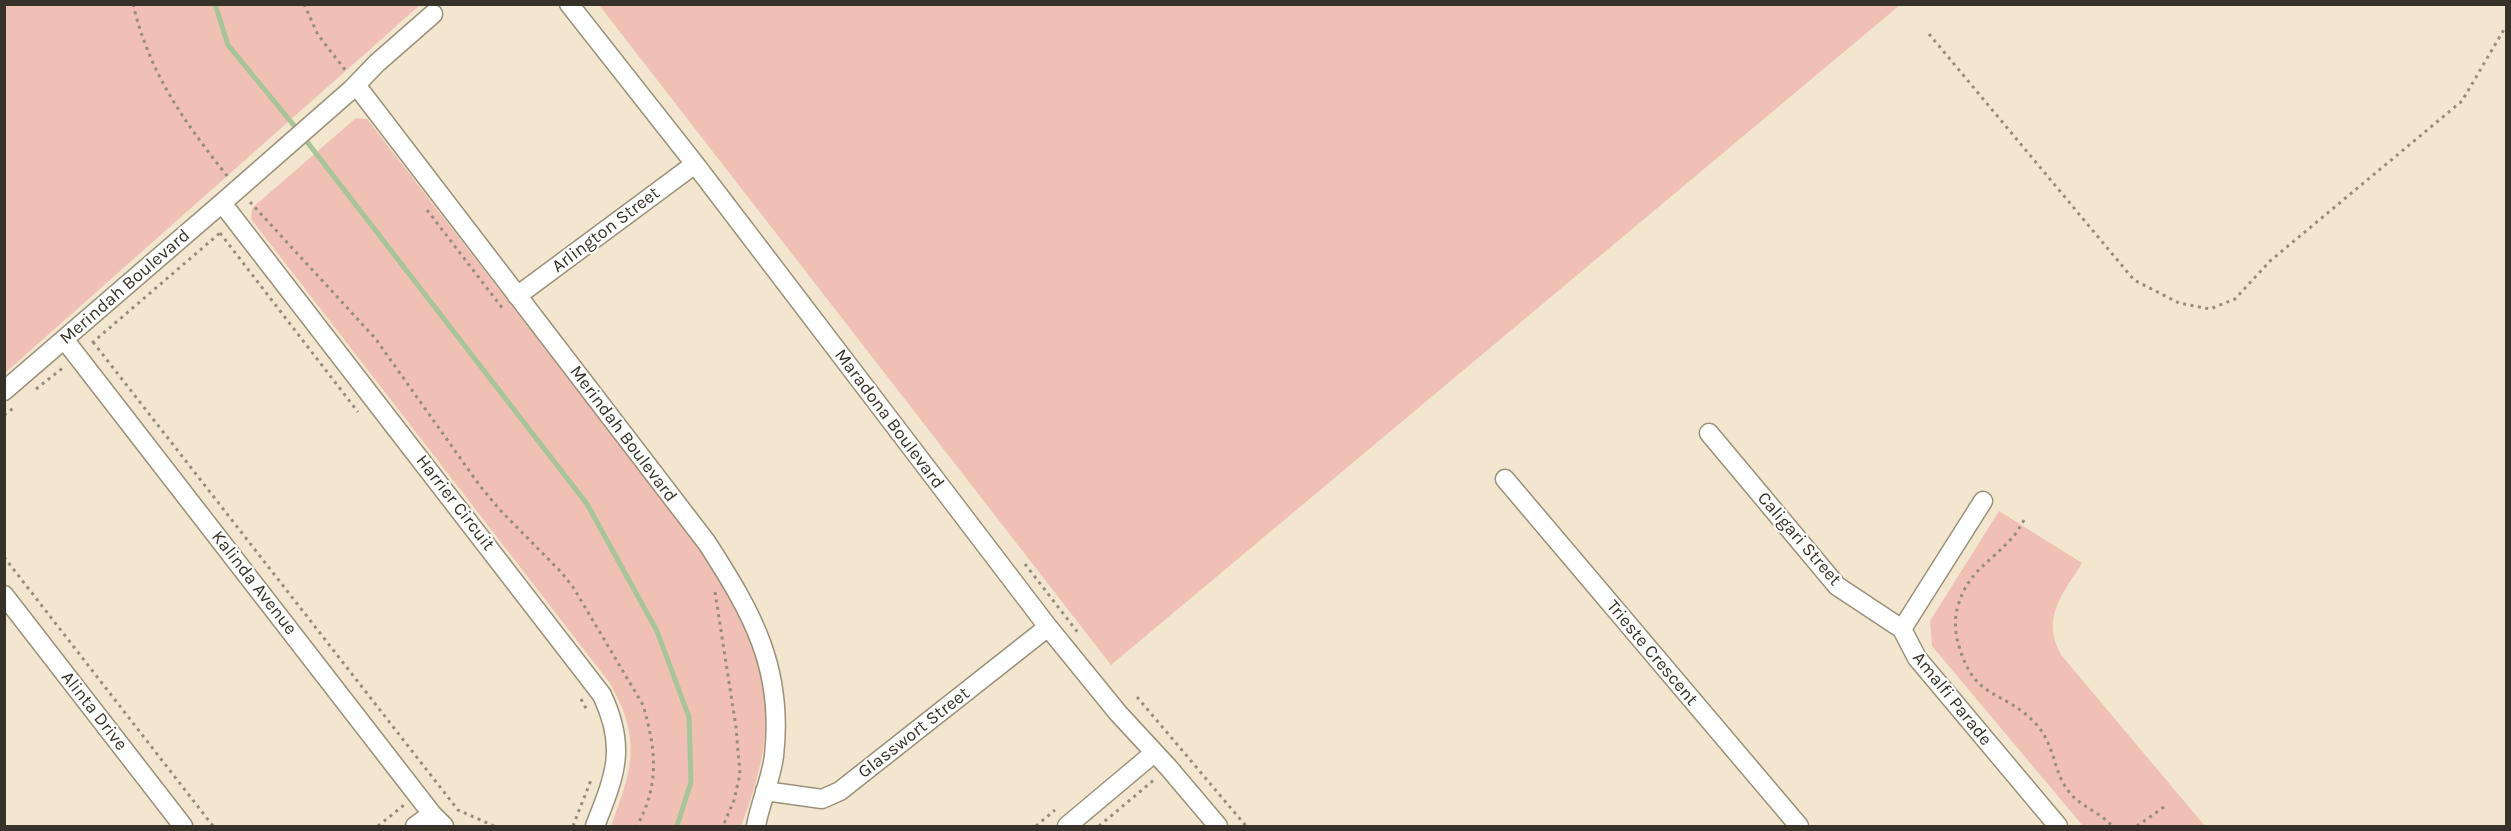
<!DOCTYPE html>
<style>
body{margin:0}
#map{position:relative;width:2511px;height:831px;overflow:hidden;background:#f2e7ce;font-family:Karla,sans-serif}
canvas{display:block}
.frame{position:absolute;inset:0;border:6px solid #363229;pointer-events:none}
</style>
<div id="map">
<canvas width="2511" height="831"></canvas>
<div class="frame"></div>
</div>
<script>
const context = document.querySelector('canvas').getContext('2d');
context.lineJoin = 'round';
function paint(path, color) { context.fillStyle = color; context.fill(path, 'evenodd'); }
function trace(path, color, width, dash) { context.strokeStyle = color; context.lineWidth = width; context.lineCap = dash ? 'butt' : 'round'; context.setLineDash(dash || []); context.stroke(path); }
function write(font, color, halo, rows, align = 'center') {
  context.font = font + ' Karla,sans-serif'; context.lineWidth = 4.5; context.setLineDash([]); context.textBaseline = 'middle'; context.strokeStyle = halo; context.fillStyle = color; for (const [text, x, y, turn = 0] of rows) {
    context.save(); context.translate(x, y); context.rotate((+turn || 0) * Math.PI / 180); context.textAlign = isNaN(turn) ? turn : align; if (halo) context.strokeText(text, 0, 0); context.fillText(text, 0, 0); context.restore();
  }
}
const green = new Path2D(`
 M5,4H420V5L5,373Z
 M599,5H1900L1111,665Z
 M356,118L367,119L724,580C735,605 753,634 760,660C775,716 762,773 741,826H611C633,768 642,738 609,682L251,219L252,208Z
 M1999,511L2082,563C2062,595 2040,619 2062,656L2205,826H2083L1932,646L1930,621Z`);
const stream = new Path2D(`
 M215,4L228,45L301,134L587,504L657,631L689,717L691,782L677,826`);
const path = new Path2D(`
 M133,4C149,73 185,123 228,177
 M304,4L318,35L346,71
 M1929,34L2134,280L2179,303L2210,309L2235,299L2270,261L2462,101L2506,26
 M250,202L375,338L480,486L500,510L561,572L573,587L643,705C656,750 660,783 637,826
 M427,210L503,309
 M220,233L358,412
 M93,342L458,810L494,826
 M92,343L221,232
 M36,389L64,367
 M4,415L15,407
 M2024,520C2020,527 2016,534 2011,539C1990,563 1968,571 1958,606C1954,618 1955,634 1959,646C1975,702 2004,689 2036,724C2055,745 2053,770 2067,789C2078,806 2099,811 2112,826
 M4,557L213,826
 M1025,564L1079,634
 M715,592L736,727L740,774L734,800L723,826
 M1137,697L1246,826
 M581,699L588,712
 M378,826L404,805
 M573,826L591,780
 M1036,826L1055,810
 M1099,826L1155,779
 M2137,826L2164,807`);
const minor = new Path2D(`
 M569,4L695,164L1048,627L1118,713L1168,767L1218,826
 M356,85L707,543C752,613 784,668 774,756C771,780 760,803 756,826
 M222,203L602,695C627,748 615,775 595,826
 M517,296L695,164
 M64,339L432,814L444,826
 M4,391L222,203L352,89L377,63L433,14
 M1709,433L1837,586L1902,629
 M1505,479L1799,826
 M1983,501L1902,629L1917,658L2058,826
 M4,595L183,826
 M765,791L822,799L840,791L1048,627
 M415,826L432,814
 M1067,826L1154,753`);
const streetNames = [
 ["Arlington Street",606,230,-37],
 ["Merindah Boulevard",125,287,-41],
 ["Maradona Boulevard",889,419,53],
 ["Merindah Boulevard",623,434,53],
 ["Harrier Circuit",455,503,52],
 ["Caligari Street",1799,539,49],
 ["Kalinda Avenue",254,583,52],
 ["Trieste Crescent",1652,653,50],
 ["Amalfi Parade",1952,699,51],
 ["Alinta Drive",94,711,52],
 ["Glasswort Street",914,733,-38]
];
paint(green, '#efc0b3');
trace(stream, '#a8c49b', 5);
trace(minor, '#9b907a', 21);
trace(path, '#968e7d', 3, [3, 4.5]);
trace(minor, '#fff', 18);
write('18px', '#363229', '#fff', streetNames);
</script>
